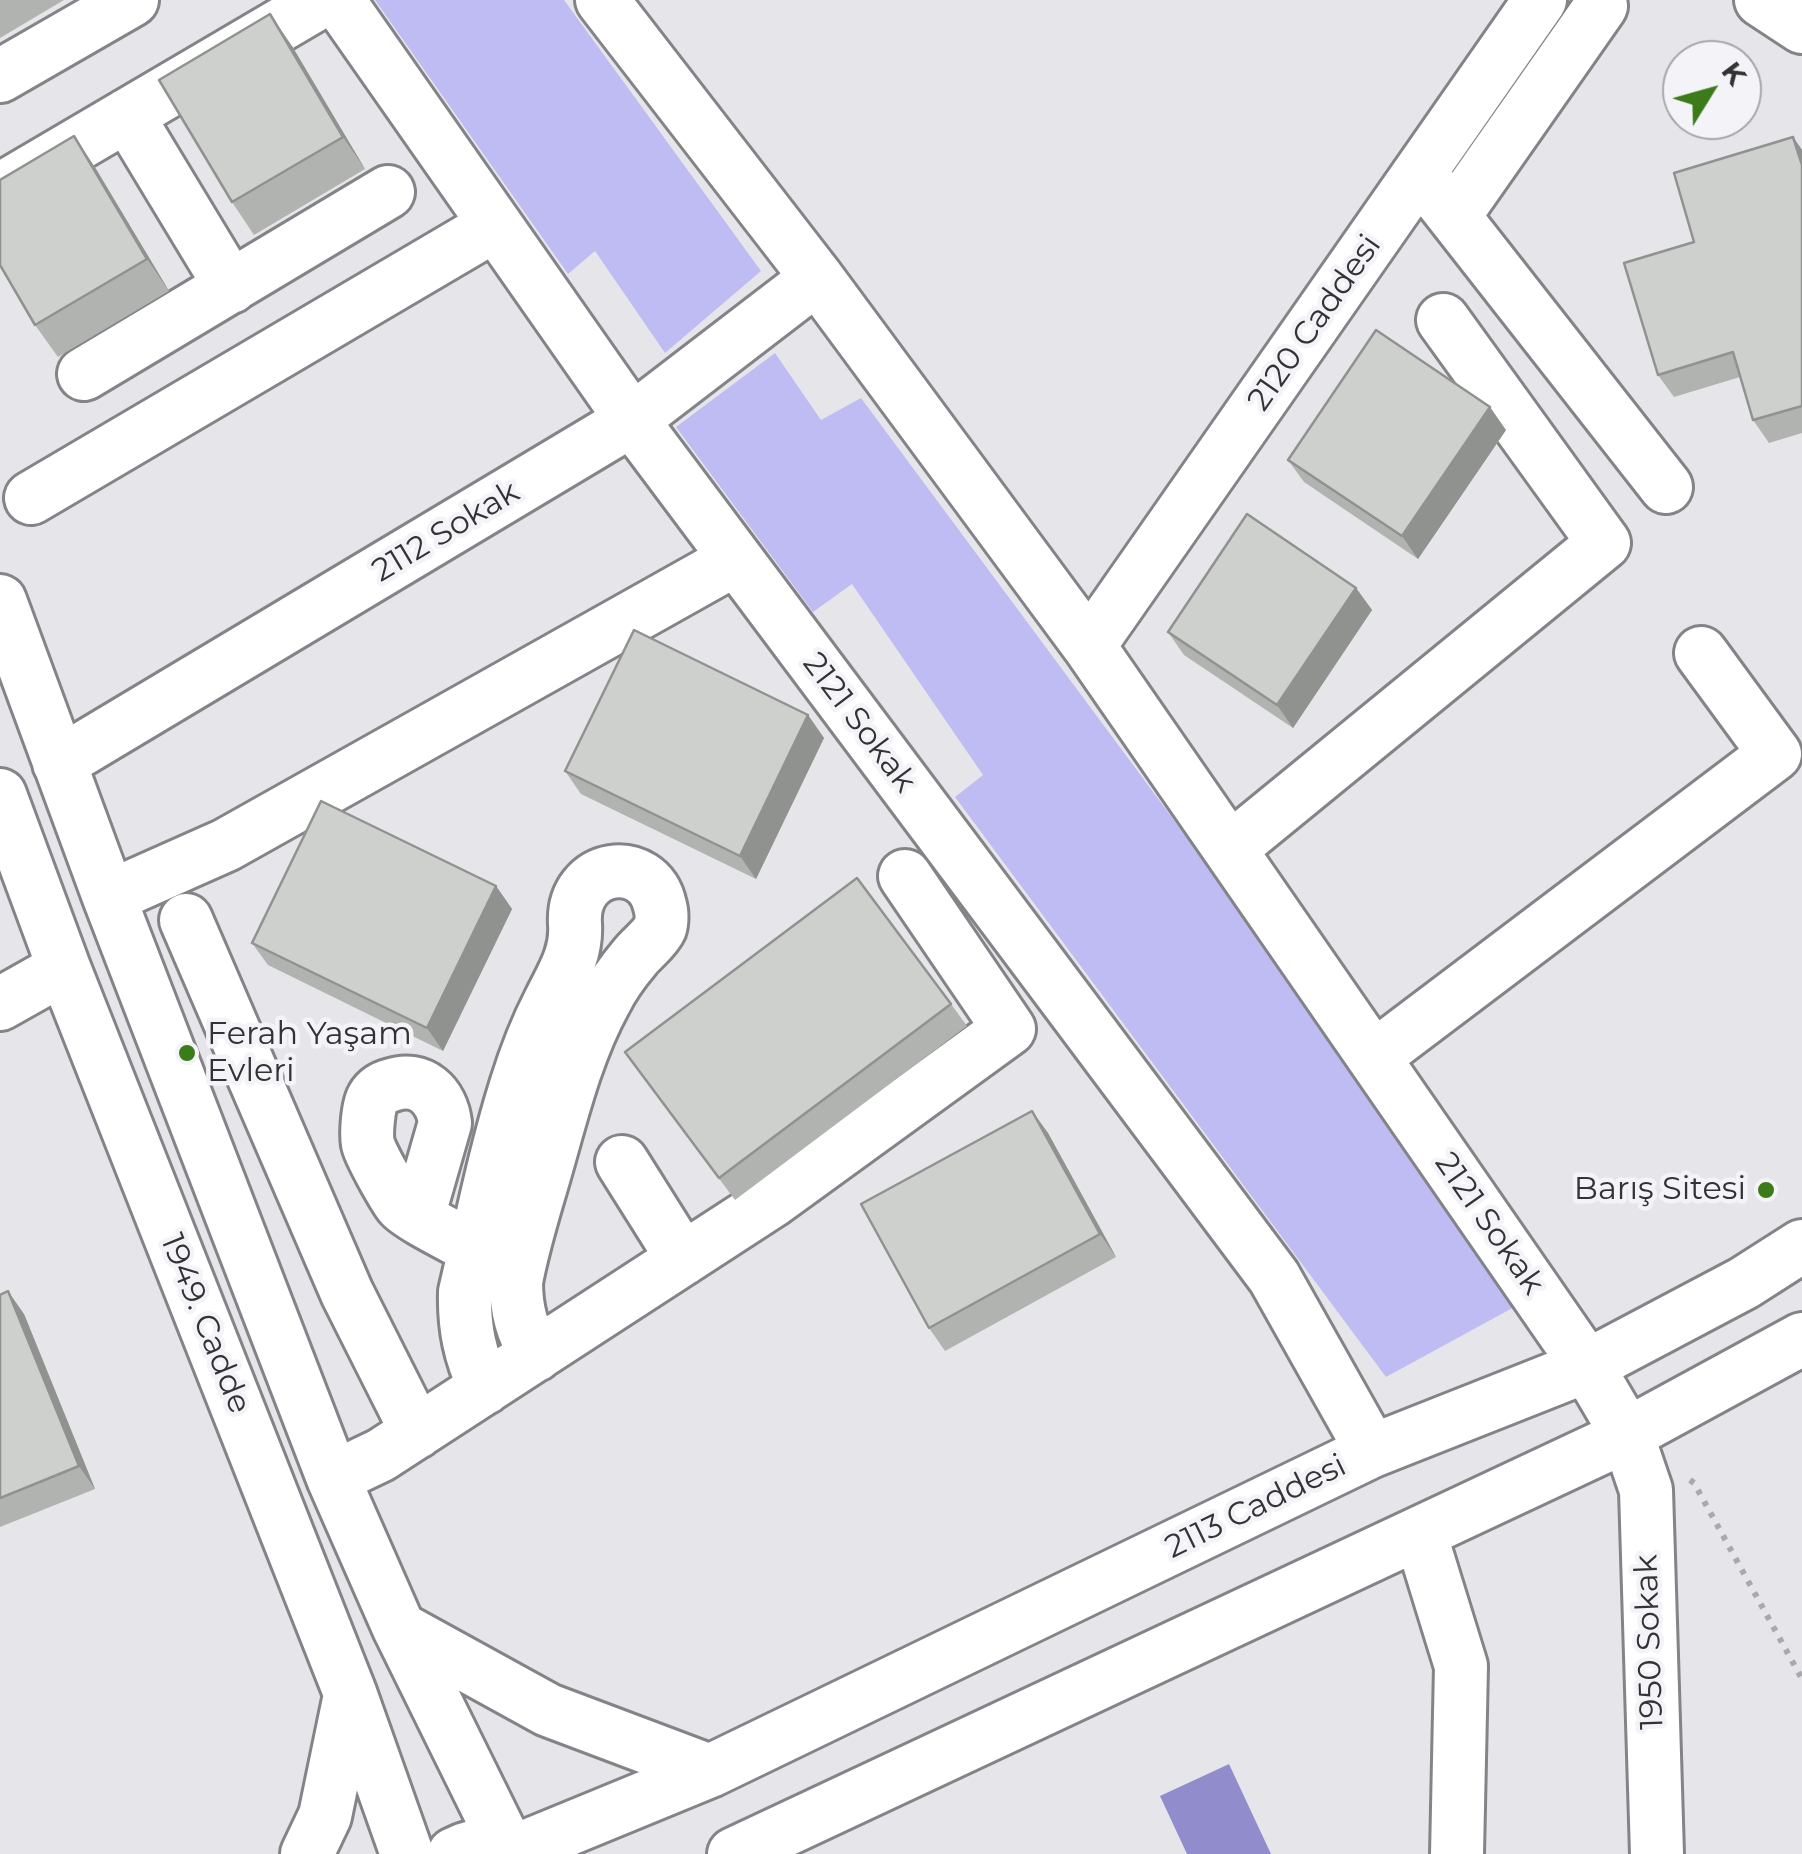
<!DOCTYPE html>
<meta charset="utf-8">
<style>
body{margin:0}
#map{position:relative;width:1802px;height:1854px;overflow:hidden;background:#e6e6ea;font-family:Montserrat,sans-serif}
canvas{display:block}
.north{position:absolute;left:1662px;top:40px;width:100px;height:100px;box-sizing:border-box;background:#f3f3f8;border:2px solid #a6a6aa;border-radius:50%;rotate:53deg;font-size:28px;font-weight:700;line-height:40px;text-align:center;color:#333335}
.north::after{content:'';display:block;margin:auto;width:35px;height:45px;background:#3c7b19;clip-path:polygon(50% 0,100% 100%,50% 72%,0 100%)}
</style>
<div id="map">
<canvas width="1802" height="1854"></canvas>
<div class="north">K</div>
</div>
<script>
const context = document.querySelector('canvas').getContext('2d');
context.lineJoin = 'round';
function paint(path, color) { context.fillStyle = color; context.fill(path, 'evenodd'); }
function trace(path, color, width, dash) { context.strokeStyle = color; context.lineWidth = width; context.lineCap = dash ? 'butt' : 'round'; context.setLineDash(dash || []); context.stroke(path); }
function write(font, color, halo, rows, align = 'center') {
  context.font = font + ' Montserrat,sans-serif'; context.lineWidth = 9; context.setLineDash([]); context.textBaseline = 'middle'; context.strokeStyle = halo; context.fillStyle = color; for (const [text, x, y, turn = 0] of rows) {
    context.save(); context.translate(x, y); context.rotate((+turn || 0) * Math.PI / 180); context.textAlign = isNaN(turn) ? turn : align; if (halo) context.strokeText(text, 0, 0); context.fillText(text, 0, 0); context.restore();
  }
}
const green = new Path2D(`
 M375,0H564L761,271L665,353L595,251L568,274Z
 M775,353L821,420L861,398L1529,1299L1386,1377L955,797L983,775L852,584L813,612L676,427Z`);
const water = new Path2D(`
 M1229,1764L1271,1854H1187L1160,1796Z`);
const path = new Path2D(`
 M1690,1480L1694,1483L1802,1679`);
const minor = new Path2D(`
 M338,0L632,420L1274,1277L1372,1451
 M602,0L817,278L1089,646L1587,1366L1627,1434L1646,1490L1657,1854
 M1761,0L1802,27
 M0,76L132,0
 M127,115L231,287
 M1417,176L1434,191L1666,487
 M0,190L323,0
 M1454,216L1601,6
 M84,374L388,192
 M31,498L495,225
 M0,601L109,897L333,1478L399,1628L506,1845
 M1089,646L1540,0
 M59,763L632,420L817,278
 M0,795L64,968L350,1693L407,1854
 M1230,849L1604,543L1443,320
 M109,897L226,845L736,559
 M186,920L347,1293L417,1432
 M0,1004L64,968
 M1374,1057L1775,754L1701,653
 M622,1162L683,1259
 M418,1217L445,1123C442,1096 421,1075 392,1085C384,1087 377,1091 373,1098C368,1105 366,1135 368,1144C369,1152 395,1198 401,1205C410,1216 460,1240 475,1249
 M485,1388C470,1356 464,1328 465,1292C481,1224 495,1153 516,1086C525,1057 536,1028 550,1001C563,975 577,954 575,924C571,862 649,853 660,906C662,912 662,922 660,928C655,939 642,948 635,957C624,970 613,985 605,1001C577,1052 563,1109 547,1165C536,1204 523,1243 516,1282C516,1310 522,1331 536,1355
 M333,1478L381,1455L772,1201L1009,1029L905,876
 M1420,1533L1461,1666L1457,1854
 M399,1628L548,1710L710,1771
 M520,1849L710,1771L1372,1451L1587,1366L1744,1283L1802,1246
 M307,1854L325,1816L350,1695
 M454,1854C479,1841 505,1841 530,1854
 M734,1854L1609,1444L1802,1339`);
const wall = new Path2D(`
 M0,0H64L0,38Z
 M292,46L365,169L254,235L232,202Z
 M74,136L96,169L169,291L58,357L35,325Z
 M1793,137L1802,150V433L1769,443L1753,420L1740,377L1674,397L1658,375L1694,242Z
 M1506,430L1418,559L1304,482L1288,460Z
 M1356,588L1372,610L1293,728L1184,655L1168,632Z
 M808,715L824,738L756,879L581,794L565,771Z
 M496,886L512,909L443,1051L268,965L252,943Z
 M951,1004L967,1026L735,1200L625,1052Z
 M1032,1111L1048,1133L1116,1257L945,1351L929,1328Z
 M0,1295L24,1314L95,1489L0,1527Z`);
const shadedWall = new Path2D(`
 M270,14L292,46L365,169L343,137Z
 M74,136L96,169L169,291L147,259Z
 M1793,137L1802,150V165Z
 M1490,407L1506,430L1418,559L1402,536Z
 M1356,588L1372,610L1293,728L1277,705Z
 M808,715L824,738L756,879L740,856Z
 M496,886L512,909L443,1051L427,1028Z
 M1032,1111L1048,1133L1116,1257L1100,1234Z
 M8,1291L24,1314L95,1489L79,1466Z`);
const building = new Path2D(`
 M270,14L343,137L232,202L159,80Z
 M74,136L147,259L35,325L0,265V180Z
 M1793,137L1802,165V406L1753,420L1733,352L1658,375L1624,263L1694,242L1674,173Z
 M1376,330L1490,407L1402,536L1288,460Z
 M1247,514L1356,588L1277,705L1168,632Z
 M634,630L808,715L740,856L565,771Z
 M321,801L496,886L427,1028L252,943Z
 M857,878L951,1004L719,1178L625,1052Z
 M1032,1111L1100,1234L929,1328L861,1204Z
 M8,1291L79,1466L0,1498V1295Z`);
const markers = [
 [187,1053,10,"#3c7b19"],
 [1766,1190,10,"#3c7b19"]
];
const streetNames = [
 ["2120 Caddesi",1315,323,-55],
 ["2112 Sokak",446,532,-31],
 ["2121 Sokak",859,723,53],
 ["2121 Sokak",1489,1224,55],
 ["1949. Cadde",205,1324,68],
 ["2113 Caddesi",1256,1507,-26],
 ["1950 Sokak",1650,1642,-92]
];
const poiNames = [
 ["Ferah Yaşam",207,1035],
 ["Evleri",207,1072],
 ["Barış Sitesi",1746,1190,"right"]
];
paint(green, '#bebcf2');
paint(water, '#918dcd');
trace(minor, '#848488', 58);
trace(path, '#a9a9ad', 6, [5, 8]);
trace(minor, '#fff', 52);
paint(wall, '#b0b3af');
paint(shadedWall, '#90928f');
paint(building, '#cdd0cc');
trace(building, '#90928f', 2.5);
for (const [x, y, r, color] of markers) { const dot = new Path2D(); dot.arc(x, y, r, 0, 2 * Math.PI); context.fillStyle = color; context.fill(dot); trace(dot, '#f3f3f8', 4); }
write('32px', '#333335', '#f3f3f8', streetNames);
write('32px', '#333335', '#f3f3f8', poiNames, 'left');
</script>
